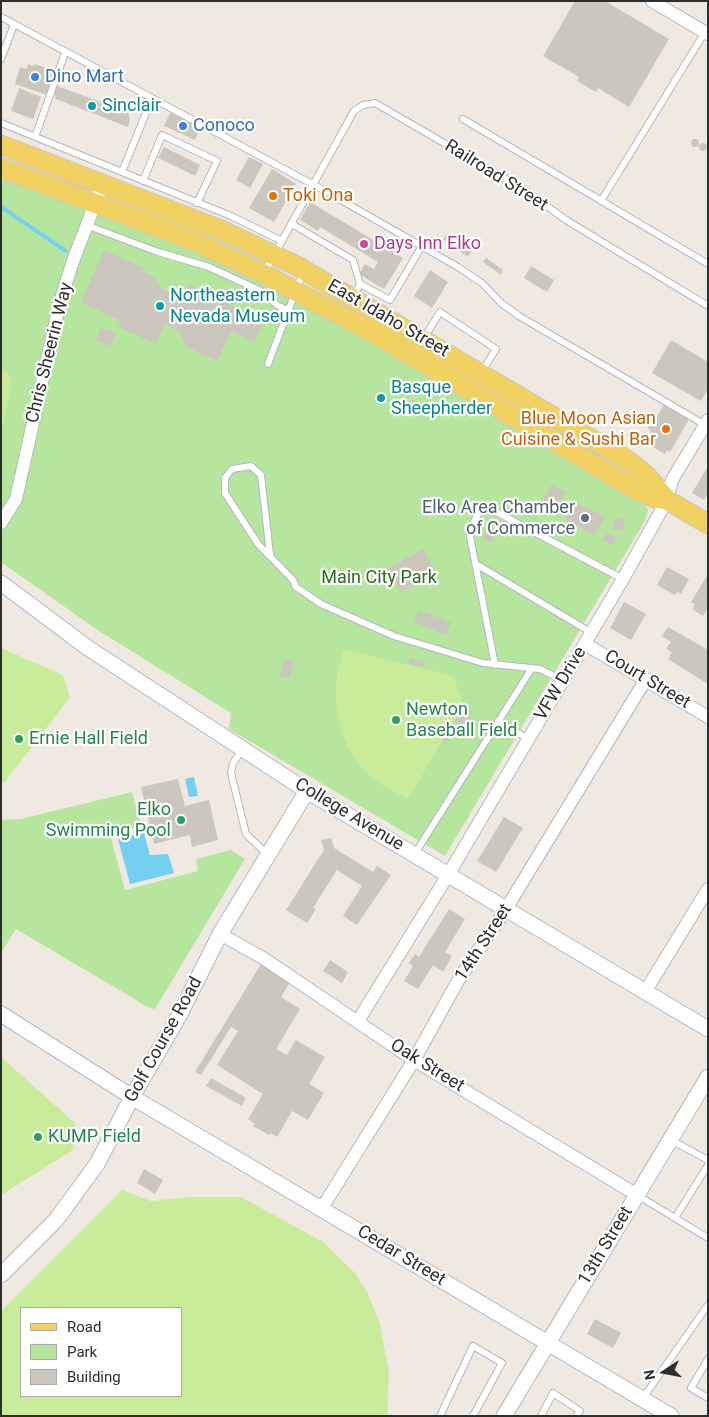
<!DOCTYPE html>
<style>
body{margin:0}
#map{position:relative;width:709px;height:1417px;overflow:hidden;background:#efe9e1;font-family:Roboto,sans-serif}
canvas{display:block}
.frame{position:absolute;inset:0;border:2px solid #2e2e2e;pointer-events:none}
.legend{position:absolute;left:20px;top:1307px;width:162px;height:90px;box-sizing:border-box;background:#fff;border:1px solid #ababab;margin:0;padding:6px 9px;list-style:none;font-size:15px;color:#2e2e2e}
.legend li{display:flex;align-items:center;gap:10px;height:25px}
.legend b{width:25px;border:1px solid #ababab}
.north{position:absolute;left:639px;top:1347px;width:50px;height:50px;-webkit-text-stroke:4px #fff;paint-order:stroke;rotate:259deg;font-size:14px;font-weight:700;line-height:20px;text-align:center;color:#2e2e2e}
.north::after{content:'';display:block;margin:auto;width:18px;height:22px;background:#2e2e2e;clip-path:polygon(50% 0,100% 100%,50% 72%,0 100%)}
</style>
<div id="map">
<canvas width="709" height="1417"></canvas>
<div class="frame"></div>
<ul class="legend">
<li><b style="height:6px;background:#f2d163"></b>Road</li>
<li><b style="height:14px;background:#b6e59e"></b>Park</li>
<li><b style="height:14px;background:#cbc7bf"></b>Building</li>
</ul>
<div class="north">N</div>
</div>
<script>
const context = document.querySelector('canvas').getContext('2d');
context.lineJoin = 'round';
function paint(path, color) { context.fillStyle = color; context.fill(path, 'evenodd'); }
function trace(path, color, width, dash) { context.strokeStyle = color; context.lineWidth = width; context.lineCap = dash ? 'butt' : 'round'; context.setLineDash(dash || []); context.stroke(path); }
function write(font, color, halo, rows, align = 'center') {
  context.font = font + ' Roboto,sans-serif'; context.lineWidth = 4.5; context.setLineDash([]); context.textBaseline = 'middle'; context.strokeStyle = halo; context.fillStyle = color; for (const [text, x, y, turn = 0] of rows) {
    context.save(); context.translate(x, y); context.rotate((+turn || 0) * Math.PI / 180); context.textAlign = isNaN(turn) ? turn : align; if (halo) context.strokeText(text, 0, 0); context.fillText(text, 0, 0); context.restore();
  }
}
const green = new Path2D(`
 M1,173L160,235L322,312L645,504L648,510L646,519L445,856L229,729L231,713L96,629L1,562Z
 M132,792L141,826L110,834L125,890L198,871L196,859L231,850L245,859L155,1009L148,1007L16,929L1,953V820L21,819Z`);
const pitch = new Path2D(`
 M1,371L7,372L12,379L1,434Z
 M1,648L63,675L70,697L4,783L1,781Z
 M344,649L453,676L464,704L408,799C396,793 383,787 372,777C335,746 328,693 344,649Z
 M1,1057L76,1124L73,1150L1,1195Z
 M122,1190L151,1201L188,1197H241L323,1242L355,1273L367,1292L380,1324L389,1373L387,1416H1V1311ZM181,1308V1396H21V1308Z`);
const water = new Path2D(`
 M194,777L198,796L189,797L185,779Z
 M144,833L150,855L168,854L174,873L130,884L118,839Z`);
const stream = new Path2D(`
 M1,207L66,251`);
const building = new Path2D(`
 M575,1H605L669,39L629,107L598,88L596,92L577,81L579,77L543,56Z
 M28,64L34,66L35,64L55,71L47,95L15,84L20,67L26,69Z
 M57,86L128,112L130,120L128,127L56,99L54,93Z
 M19,88L41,97L33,119L11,111Z
 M170,113L201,127L195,140L164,126Z
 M691 143a4 4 0 1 1 8 0a4 4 0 1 1-8 0Z
 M699 147a4 4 0 1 1 8 0a4 4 0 1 1-8 0Z
 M164,147L200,165L195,176L158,158Z
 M249,157L263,164L250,188L236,180Z
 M272,169L296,184L274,222L249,208Z
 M310,202L403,258L384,289L359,274L365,264L374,269L378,262L320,227L318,231L300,220Z
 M447,233L472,251L468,257L443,239Z
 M104,250L146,269L144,272L156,278L159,287L183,298L189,285L240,309L239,313L262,324L254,342L231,331L217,361L186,346L179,331L165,324L156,344L118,327L121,321L81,302Z
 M486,258L503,270L501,275L483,262Z
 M531,266L554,280L547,292L524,278Z
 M430,270L448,282L432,308L414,296Z
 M100,328L116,332L111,346L96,341Z
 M671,340L708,362V389L701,401L652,373Z
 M664,404L689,419L670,452L667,450L665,454L644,442L651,430L647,429L650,425L646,423L650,417L655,420Z
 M708,466V493L704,500L692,493Z
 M552,484L566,492L552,515L538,507Z
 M575,501L605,517L594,535L565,519Z
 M623,518L625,528L614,530L612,521Z
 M488,528L496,533L491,543L482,538Z
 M607,533L617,538L613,546L603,540Z
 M423,549L436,573L401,592L387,569Z
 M667,567L689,579L681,594L677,592L675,595L657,585Z
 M708,574V608L703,616L692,609L695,604L691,602Z
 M624,602L646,614L631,640L610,628Z
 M418,610L451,622L446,635L414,622Z
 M668,627L708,650V684L668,659L672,652L666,649L671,642L662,636Z
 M410,658L425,662L424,667L408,663Z
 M284,659L294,662L290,678L280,676Z
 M464,707L473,712L465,727L455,721Z
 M450,728L454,730L446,744L442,742Z
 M178,779L185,806L209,800L218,840L192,847L190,835L154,844L141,787Z
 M504,817L523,828L496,872L477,861Z
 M331,838L334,848L373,872L377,866L391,875L357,925L343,916L362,886L337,870L313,908L316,909L307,923L286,910L324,850L321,840Z
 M449,909L465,919L445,952L452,956L443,972L433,965L418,989L404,981L413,966L409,963L415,954L419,957Z
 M330,960L348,972L342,983L323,971Z
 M261,964L290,982L281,997L300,1009L276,1049L287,1055L296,1040L325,1057L309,1084L324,1093L308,1120L292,1111L277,1137L271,1133L269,1135L253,1126L255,1124L248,1119L263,1094L217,1065L238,1031L231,1027L201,1075L195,1072Z
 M211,1078L246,1098L242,1106L206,1086Z
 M144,1169L163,1180L155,1194L137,1183Z
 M595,1319L621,1333L613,1348L587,1334Z`);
const service = new Path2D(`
 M1,17L327,192L458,267L482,283L501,303L519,316L707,426
 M1,59L14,25
 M463,119L708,264
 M1,123L231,216L282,241
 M35,137L65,53
 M122,172L152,98
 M143,181L162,135L217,161L197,203
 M601,201L705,32
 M292,224L353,260L360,284L353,297
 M86,225L158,252L209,267L261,291L277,305L288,311
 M264,273L354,111L363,105L375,103L525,190L566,220L708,306
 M360,284L390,300L422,246
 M413,356L440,312L496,349L481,373
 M268,364L303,272
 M270,555L261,475L251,466L232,469L225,478V493L258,544L293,580L296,587L321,604L394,636L483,663L540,669L562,680
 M476,564L592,633
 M495,665L469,531L483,505L623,579
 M498,721L528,739
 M243,749L233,763L231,773L246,834L268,855
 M414,855L532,668
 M671,1140L708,1160
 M637,1195L708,1238
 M675,1218L708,1165
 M708,1359L691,1388L708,1398
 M643,1398L708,1305
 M440,1416L473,1346L502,1363L473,1416
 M541,1416L553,1393L580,1411L577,1416`);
const minor = new Path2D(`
 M652,1L708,34
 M1,523L16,499L60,302L73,261L103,183
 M585,644L708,717
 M220,934L263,958L414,1060L637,1195
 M645,992L708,889
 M358,1021L448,875L623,579L667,500L672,480L708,420
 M322,1208L414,1060L459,979L506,909L646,679`);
const tertiary = new Path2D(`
 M1,583L88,648L307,791L708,1029
 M1,1014L132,1097L671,1416
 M1,1275L56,1220L97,1164L132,1097L180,1014L220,934L307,791
 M504,1416L708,1077`);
const primary = new Path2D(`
 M1,145L221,230L297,266L629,461L647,476L667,500L708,524
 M1,168L192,240L264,274L375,334L638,491L655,498L667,500`);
const markers = [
 [35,77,5,"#3f7fe0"],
 [92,106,5,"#0f9aa8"],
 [183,126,5,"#3f7fe0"],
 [273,196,5,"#e8710a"],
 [364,244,5,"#d1479c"],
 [160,306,5,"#0f9aa8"],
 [381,398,5,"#0f9aa8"],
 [666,429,5,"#e8710a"],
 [585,518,5,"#5c6f8a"],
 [396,720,5,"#2e9e5b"],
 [19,739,5,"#2e9e5b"],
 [181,820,5,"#2e9e5b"],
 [38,1137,5,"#2e9e5b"]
];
const shopNames = [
 ["Dino Mart",45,77],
 ["Conoco",193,126]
];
const cultureNames = [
 ["Sinclair",102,106],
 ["Northeastern",170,296],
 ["Nevada Museum",170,317],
 ["Basque",391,388],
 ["Sheepherder",391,409]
];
const streetNames = [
 ["Railroad Street",496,176,32],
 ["East Idaho Street",388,319,30],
 ["Chris Sheerin Way",50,353,-76],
 ["Court Street",647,680,31],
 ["VFW Drive",561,684,-59],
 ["College Avenue",349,815,31],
 ["14th Street",484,943,-57],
 ["Golf Course Road",164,1040,-61],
 ["Oak Street",427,1066,32],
 ["13th Street",606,1246,-59],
 ["Cedar Street",401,1256,31]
];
const foodNames = [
 ["Toki Ona",283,196],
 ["Blue Moon Asian",656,419,"right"],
 ["Cuisine & Sushi Bar",656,440,"right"]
];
const hotelNames = [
 ["Days Inn Elko",374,244]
];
const serviceNames = [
 ["Elko Area Chamber",575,508],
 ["of Commerce",575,529]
];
const parkNames = [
 ["Main City Park",379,578]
];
const leisureNames = [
 ["Newton",406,710],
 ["Baseball Field",406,731],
 ["Ernie Hall Field",29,739],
 ["Elko",171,810,"right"],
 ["Swimming Pool",171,831,"right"],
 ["KUMP Field",48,1137]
];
paint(green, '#b6e59e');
paint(pitch, '#c9ec9a');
paint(water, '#75cff0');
trace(stream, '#75cff0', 4);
paint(building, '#cbc7bf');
trace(service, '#b4b7c1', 8);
trace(minor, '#b4b7c1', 14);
trace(tertiary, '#b4b7c1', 17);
trace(primary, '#c9c9c9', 21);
trace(service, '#fff', 6);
trace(minor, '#fff', 12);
trace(tertiary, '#fff', 15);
trace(primary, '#f2d163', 19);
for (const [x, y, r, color] of markers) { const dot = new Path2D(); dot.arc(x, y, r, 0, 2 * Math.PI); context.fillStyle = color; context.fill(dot); trace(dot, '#fff', 2); }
write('18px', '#366cbe', '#fff', shopNames, 'left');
write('18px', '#0d838f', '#fff', cultureNames, 'left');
write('18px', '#2e2e2e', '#fff', streetNames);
write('18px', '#c56008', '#fff', foodNames, 'left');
write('18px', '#b23c85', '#fff', hotelNames, 'left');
write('18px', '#4e5e75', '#fff', serviceNames, 'right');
write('18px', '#2c6e1b', '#fff', parkNames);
write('18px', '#27864d', '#fff', leisureNames, 'left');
</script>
